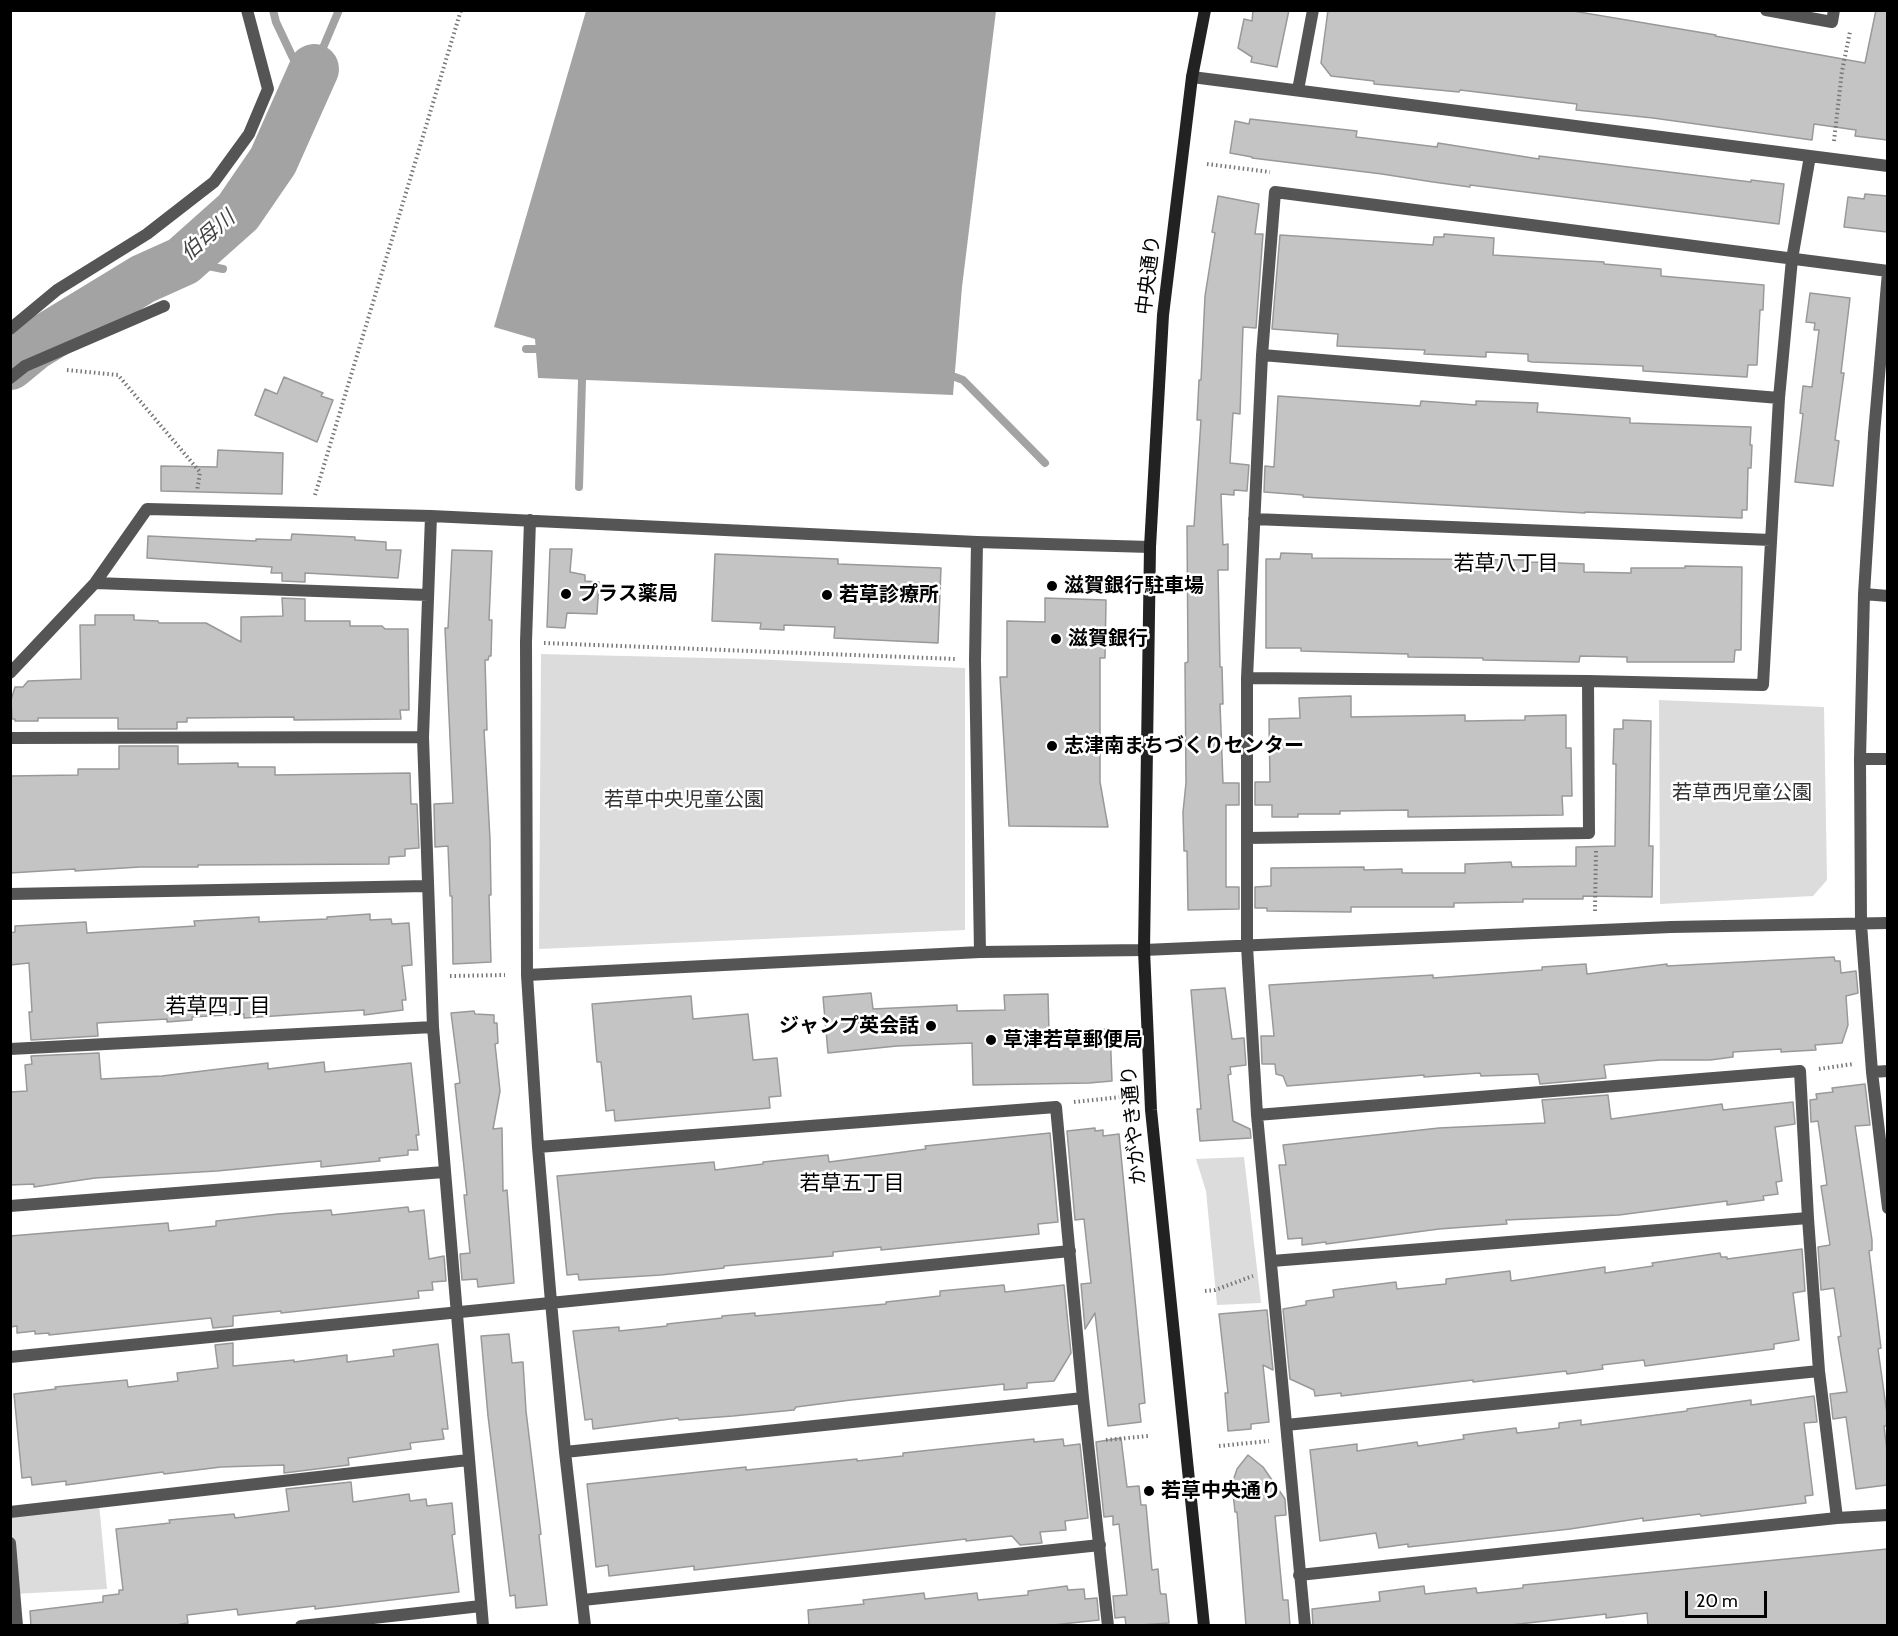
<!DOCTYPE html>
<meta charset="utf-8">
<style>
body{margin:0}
#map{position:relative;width:1898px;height:1636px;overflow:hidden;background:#fff;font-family:Cabin,sans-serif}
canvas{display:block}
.frame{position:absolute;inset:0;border:12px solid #000;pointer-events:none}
.scale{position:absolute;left:1685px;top:1591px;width:82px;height:27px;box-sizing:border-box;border:3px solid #000;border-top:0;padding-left:8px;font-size:18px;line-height:21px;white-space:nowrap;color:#000;-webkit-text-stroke:4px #fff;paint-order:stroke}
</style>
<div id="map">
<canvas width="1898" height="1636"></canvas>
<div class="frame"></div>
<div class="scale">20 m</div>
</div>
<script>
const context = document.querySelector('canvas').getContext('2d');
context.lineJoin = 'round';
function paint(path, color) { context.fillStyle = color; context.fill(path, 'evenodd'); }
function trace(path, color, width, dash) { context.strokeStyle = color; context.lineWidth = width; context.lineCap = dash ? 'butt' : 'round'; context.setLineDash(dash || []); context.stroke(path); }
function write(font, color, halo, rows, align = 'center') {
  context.font = font + ' Cabin,"Noto Sans JP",sans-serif'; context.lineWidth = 5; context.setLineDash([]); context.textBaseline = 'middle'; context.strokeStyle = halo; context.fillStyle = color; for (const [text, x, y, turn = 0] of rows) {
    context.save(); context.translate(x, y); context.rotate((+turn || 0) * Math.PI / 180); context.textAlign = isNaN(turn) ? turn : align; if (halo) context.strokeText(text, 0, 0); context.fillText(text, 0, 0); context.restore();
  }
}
const green = new Path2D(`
 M541,654L751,659L965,668V930L539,949Z
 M1659,700L1824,707L1827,880L1813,896L1660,904Z
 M1244,1157L1261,1303L1217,1305L1206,1191L1196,1159Z
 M99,1503L107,1589L14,1594L10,1512Z`);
const water = new Path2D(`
 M586,11H996L962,287L953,395L538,378L535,339L494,327Z`);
const stream = new Path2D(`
 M273,10L276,22L293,58L314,69L339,10
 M183,261L223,269
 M526,349H536
 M955,377L963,380L1045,463
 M579,487L582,380`);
const river = new Path2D(`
 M10,365L33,346L143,279L183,261L238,212L273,161L314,69`);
const building = new Path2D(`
 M1253,10H1289L1277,67L1251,62L1252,57L1238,48L1244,19L1252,21Z
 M1328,10H1567L1716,35L1715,36L1865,63L1876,10H1887V140L1855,136L1856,130L1814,124L1812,140L1653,118L1576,110L1577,104L1460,90L1459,92L1396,86L1374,84V81L1331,76L1321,63Z
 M1250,119L1357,131L1356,137L1437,147L1438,143L1539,159V156L1751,182V180L1784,184L1779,224L1470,185V187L1433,182L1382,174L1252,158V157L1230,153L1235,121L1249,124Z
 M1865,194L1887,196V232L1844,227L1848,197L1864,199Z
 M1218,196L1259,204L1255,234H1263L1256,328L1243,327L1240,414L1233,413L1230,463L1249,465L1247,491L1234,490V495L1221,494L1223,545L1228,544V570H1218L1220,667H1222L1223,704H1220L1223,783H1239V805H1226V887H1239V909L1188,910L1187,851H1184L1183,812L1186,783L1185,663L1188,662L1187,526H1194L1201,420H1197L1199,380H1201L1205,296L1215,233L1212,232Z
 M1444,234L1494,238L1493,255L1604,262V264L1661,269V276L1764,285L1763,310H1760L1757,365H1748L1747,377L1643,371V366L1532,362L1528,361V354L1486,352V357L1424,354L1425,350L1337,346L1338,334L1272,329L1280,235L1433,245L1434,237H1444Z
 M1810,293L1850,298L1841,373H1844L1835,440L1839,441L1833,486L1795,482L1803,414L1800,413L1803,386L1812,387L1819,330H1814L1815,323L1806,322Z
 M284,377L323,393L321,396L333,400L317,442L255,415L265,389L277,394Z
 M1278,396L1420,406L1421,401L1476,405V401L1538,403L1537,412L1630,418V423L1751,427L1750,445H1752L1751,468H1748L1747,510H1742V518L1585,512V513L1303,497V495L1264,492L1265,466L1274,467Z
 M218,450L283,453L282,494L161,491V466L217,467Z
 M292,534L355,537V540L386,542V550H401L398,578L305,573V582L282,581V573H271L272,567L147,558L148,536L256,541V539L291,540Z
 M550,549H572L570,572L585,575V581L599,582L597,614L567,613L565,628L547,627Z
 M452,550L492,551L489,620H492L491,656H489L488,660H485L487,730H484L490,839L491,895H489L491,962L453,964L452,896H450L448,846L435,847L434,804L453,803L445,628H448Z
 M1281,553L1312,554V558L1530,560V562L1584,564V572L1631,573V568H1685V566L1742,567L1741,650H1735L1734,662H1627V657L1580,656L1579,662L1483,660V658L1408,657V654L1301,651V648H1266V559H1280Z
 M715,554L838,559V564L941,568L938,643L834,638L835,627L784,625V630L760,629L761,623L712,621Z
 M282,598L305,599V621H350V626H382L385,629H408L409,710H400L401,719L294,720V717L187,718V722H177V729H118V718H38V721H15V719H12L11,700L15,687H23L28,681L81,679L80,625H95V615H134V620L158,621L159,623H206L241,642V617L283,616Z
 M1045,598L1106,600L1105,658H1100V782L1108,827L1009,826L1000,677H1007V621L1045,622Z
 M1351,696V717L1465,715V721L1525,720V716L1566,715V748H1571L1572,796H1562L1563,815L1408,817V810L1340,811V814H1298V817H1272V805H1255V782H1270L1269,719L1300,718L1299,698Z
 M1623,720L1651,721L1649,846H1653L1652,897L1583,896V899H1523V902L1454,903V907H1351V912L1267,911V908H1255V887L1271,886V868L1364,867V870L1402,869V873H1465V864L1511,862L1512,867L1576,866V847L1615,846L1616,764H1613L1614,729H1623Z
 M119,746H178V764L238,763V767H275V775L410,773L411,804H417L419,848L405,849V856L389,857V864L198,865V867H140L75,871V869L10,873V776L78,775V769H119Z
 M370,914V920L391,919L392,924L409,923L412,965L402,966L406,1000H402L403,1010L364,1015V1010L244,1018V1014L192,1017V1020L167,1022V1019L97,1023L98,1036L31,1040L29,1012H32L29,963L10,965V933L15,932V926L86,922L87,933L195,926L194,921L259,917V922L327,919V917Z
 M1834,957L1835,961H1840L1841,973L1856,971L1858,993L1846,996L1848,1025L1842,1043L1815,1045L1816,1050L1781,1052V1049L1733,1052V1057L1710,1060H1660L1604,1065L1606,1078L1540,1084L1538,1074L1481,1076L1480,1073L1424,1077V1075L1287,1086L1283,1076L1276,1074L1275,1064H1262L1261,1036H1274L1269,985L1433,975V978L1542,970V967L1586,964L1587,974L1667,964V966Z
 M1225,988L1232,1039L1244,1038L1246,1065L1230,1067L1231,1074L1228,1075L1233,1121L1250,1129L1251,1138L1200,1141L1197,1109H1201L1191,990Z
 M871,993L873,1009L957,1005V1011L1005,1010L1004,995L1048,994L1049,1032L1110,1029L1112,1081L1089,1083L973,1085L972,1043L897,1046L828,1053L823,997Z
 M691,996L693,1019L748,1014L753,1060L777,1058L781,1096L769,1097L770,1108L615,1121L614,1110L606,1111L601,1062H597L592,1004Z
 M474,1011L475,1014L494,1015V1023H497L498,1043L495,1044L500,1091L493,1129L502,1128L503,1191L507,1190L514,1283L478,1287L477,1279L462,1280L460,1254L470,1253L464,1195H467L455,1084L460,1083L451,1013Z
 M99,1053L101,1079L162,1076L268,1063V1069L324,1062L325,1072L411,1063L419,1135H416L418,1150H408V1155L379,1158L380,1161L321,1167V1161L217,1171L95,1178L34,1187V1184L10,1185V1092L27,1091L25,1065L32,1064L31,1056Z
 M1865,1084L1870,1125L1855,1126L1872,1240V1250L1869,1251L1881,1348L1878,1349L1887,1414V1426H1884L1887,1451V1485L1856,1489L1846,1417L1833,1419L1830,1394L1847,1392L1838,1337L1841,1336L1834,1288L1821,1290L1818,1247L1830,1245L1821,1186L1827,1185L1818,1121L1811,1122L1810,1100L1817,1099L1816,1094L1833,1092L1832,1088Z
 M1608,1095L1611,1119L1722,1104L1723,1110L1793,1102L1795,1124L1775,1127L1782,1181L1776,1182L1778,1194L1763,1196L1764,1200L1727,1205V1201L1619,1215L1506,1220L1507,1224L1439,1229L1326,1244V1242L1302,1245V1238L1288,1239L1279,1165H1286L1283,1145L1439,1128L1545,1123L1542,1100Z
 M1095,1128V1131L1103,1130V1136L1119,1134L1145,1403L1139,1404L1141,1422L1108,1426L1095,1313L1085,1329L1081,1284L1091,1283L1084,1219L1075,1220L1067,1131Z
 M1050,1133L1058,1222L1038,1224L1039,1234L881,1250V1247L833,1252V1256L724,1266V1268L661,1275L579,1280L578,1274L567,1275L557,1176L714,1162L715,1170L763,1164V1162L828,1155L829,1162L926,1149L925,1146Z
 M408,1207L409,1212L424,1210L429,1259L444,1256L446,1281L432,1282L433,1290L418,1291L419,1298L281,1313V1311L233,1316V1326L213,1328L211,1318L49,1335V1333L35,1334V1331L17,1333V1326L10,1327V1236L168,1223L169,1231L216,1226V1221L278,1214L331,1210L332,1215Z
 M1802,1249L1805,1291L1793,1293L1799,1340L1774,1344V1349L1645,1366L1644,1360L1602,1365L1603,1369L1567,1374L1566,1371L1473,1382V1380L1341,1396V1393L1315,1396L1314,1390L1290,1379L1283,1309L1306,1305V1301L1334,1297L1333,1290L1396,1282L1397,1289L1446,1284V1279L1510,1271L1511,1281L1605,1267V1273L1653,1266L1652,1263L1720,1253L1721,1257H1727V1259Z
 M1004,1285L1005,1292L1064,1285L1071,1353L1054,1381L1027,1383V1388L1004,1390V1384L851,1400L796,1407L794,1410L733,1416L679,1420L678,1418L593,1429L592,1419L585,1420L573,1331L619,1327V1331L667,1326V1324L722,1318V1316L755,1313V1316L886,1304V1302L940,1296V1291Z
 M1267,1310L1273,1370L1263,1365L1269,1422L1251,1424V1429L1228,1431L1225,1393H1228L1219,1314Z
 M509,1334L512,1363L523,1362L526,1411L541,1534L539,1535L547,1605L516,1608L515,1595L510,1596L488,1416L481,1336Z
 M233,1343V1366L294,1360V1362L347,1355V1362L394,1356L393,1350L438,1344L448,1429H442L444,1439L410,1443L411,1449L348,1458L349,1465L284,1473V1465L221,1467L164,1474L163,1472L66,1485V1481L32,1485L31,1477L22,1478L14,1394L56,1389L55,1387L127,1380L128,1387L178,1381L177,1373L218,1368L215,1345Z
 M1814,1396L1817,1422L1804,1423L1813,1495L1805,1496L1806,1503L1701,1516L1700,1514L1643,1521V1518L1570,1529L1408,1547V1544L1379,1548L1376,1533L1320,1541L1310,1450L1357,1444V1451L1417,1442L1418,1446L1464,1439L1463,1435L1516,1428L1517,1433L1559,1428V1423L1581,1420V1425L1687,1411V1409L1751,1400V1405Z
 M1121,1438L1127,1487L1139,1486L1141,1505H1146L1152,1570L1158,1569L1160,1591L1161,1594H1166L1169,1623L1126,1626L1125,1617L1115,1618L1113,1596L1127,1595L1119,1524L1113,1525V1516L1104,1517L1096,1442Z
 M1034,1439V1442L1063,1439L1064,1446L1080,1444L1088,1518L1065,1521L1066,1530L1040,1532L1042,1543L1020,1545L1012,1536L966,1541V1539L694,1570V1566L609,1576L608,1565L596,1567L587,1484L746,1467V1470L857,1459V1461L903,1456V1453Z
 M1248,1455L1263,1467L1285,1499L1286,1515L1275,1516L1283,1600H1288L1290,1626H1246L1237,1512H1235L1232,1484L1237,1469Z
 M351,1482L353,1502L409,1494L410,1501L426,1499L427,1506L452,1503L455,1534L452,1535L459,1592L315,1609V1606L238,1615L237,1609L187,1615L188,1623L170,1626H31L30,1611L103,1602V1596L119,1594V1590H123L116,1529L170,1523L169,1520L234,1514L235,1518L289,1511L286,1489Z
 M1887,1549V1626H1648L1647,1613L1606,1618V1614L1502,1626H1313L1312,1609L1380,1601L1379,1592L1424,1586L1425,1594L1476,1588L1477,1593L1523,1588V1585Z
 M1067,1586L1068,1590L1084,1589L1085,1599L1097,1598L1099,1620L1044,1626H809L808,1610L864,1604L863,1600L924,1593L925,1599L977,1593L978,1600L1028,1595V1591Z`);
const path = new Path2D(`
 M1834,141L1842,71L1850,32
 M1207,164L1270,172
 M67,370L118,375L200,472L197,491
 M315,495L461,10
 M544,643L956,659
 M1595,911L1596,849
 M450,976L505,975
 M1819,1069L1853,1064
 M1074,1102L1131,1096
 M1205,1291L1215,1290L1253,1276
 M1106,1440L1148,1436
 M1219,1446L1269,1441`);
const street = new Path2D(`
 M1766,10L1832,22L1834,10
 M1192,77L1888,166
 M1298,90L1313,10
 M1888,272L1874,434L1864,594L1860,759L1861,924L1872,1072L1888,1208
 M10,329L57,290L147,234L214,182L249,134L268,89L247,10
 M1262,355L1779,398
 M10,378L25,366L164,306
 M431,516L423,737L433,1027L483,1626
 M1254,519L1771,540
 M530,520L526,642L527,975L538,1147L551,1302L565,1452L585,1626
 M977,542L975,660L980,952
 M95,583L428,595
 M1864,594L1888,596
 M10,673L95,583L147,509L431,516L977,542L1150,547
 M1247,678L1588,681L1763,685L1779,398L1792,259L1810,156
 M10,738L423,737
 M1860,759H1888
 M1247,838L1589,833L1588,681
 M10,894L427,886
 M527,975L980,952L1144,950L1671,927L1888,923
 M10,1049L433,1027
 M1872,1072L1888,1071
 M1257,1115L1800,1071L1808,1218L1819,1371L1837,1518
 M538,1147L1056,1107L1083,1398L1108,1626
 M10,1206L444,1172
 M1272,1261L1808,1218
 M10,1357L1070,1251
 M1286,1425L1819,1371
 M565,1452L1083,1398
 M10,1512L468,1460
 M10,1543L17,1626
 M1299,1575L1837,1518L1888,1515
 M583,1600L1100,1545
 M301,1626L481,1606
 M1305,1626L1257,1115L1247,946V678L1262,355L1275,192L1888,271`);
const secondary = new Path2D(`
 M1204,1626L1151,1110L1144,950L1150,547L1163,315L1192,77L1205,10`);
const markers = [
 [1052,586,6,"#000"],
 [566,594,6,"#000"],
 [827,595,6,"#000"],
 [1056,639,6,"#000"],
 [1052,746,6,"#000"],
 [931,1026,6,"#000"],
 [991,1040,6,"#000"],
 [1149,1491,6,"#000"]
];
const streetNames = [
 ["中央通り",1149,275,-83],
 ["かがやき通り",1134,1125,-95]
];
const poiNames = [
 ["滋賀銀行駐車場",1064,586],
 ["プラス薬局",578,594],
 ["若草診療所",839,595],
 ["滋賀銀行",1068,639],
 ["志津南まちづくりセンター",1064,746],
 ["ジャンプ英会話",919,1026,"right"],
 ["草津若草郵便局",1003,1040],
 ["若草中央通り",1161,1491]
];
const parkNames = [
 ["若草西児童公園",1742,793],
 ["若草中央児童公園",684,800]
];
const waterNames = [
 ["伯母川",208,236,-41]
];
const neighbourhoodNames = [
 ["若草八丁目",1506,564],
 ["若草四丁目",218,1007],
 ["若草五丁目",852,1184]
];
paint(green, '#dcdcdc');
paint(water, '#a3a3a3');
trace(stream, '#a3a3a3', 8);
trace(river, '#a3a3a3', 50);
paint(building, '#c4c4c4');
trace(building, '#999', 1.5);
trace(path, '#777', 4, [1.5, 3]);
trace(street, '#555', 12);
trace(secondary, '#222', 12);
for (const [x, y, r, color] of markers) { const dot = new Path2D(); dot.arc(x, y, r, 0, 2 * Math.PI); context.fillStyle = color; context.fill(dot); trace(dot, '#fff', 2); }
write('20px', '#000', '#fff', streetNames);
write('bold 20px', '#000', '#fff', poiNames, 'left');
write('20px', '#333', '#fff', parkNames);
write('italic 21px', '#444', '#fff', waterNames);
write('21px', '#000', '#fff', neighbourhoodNames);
</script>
